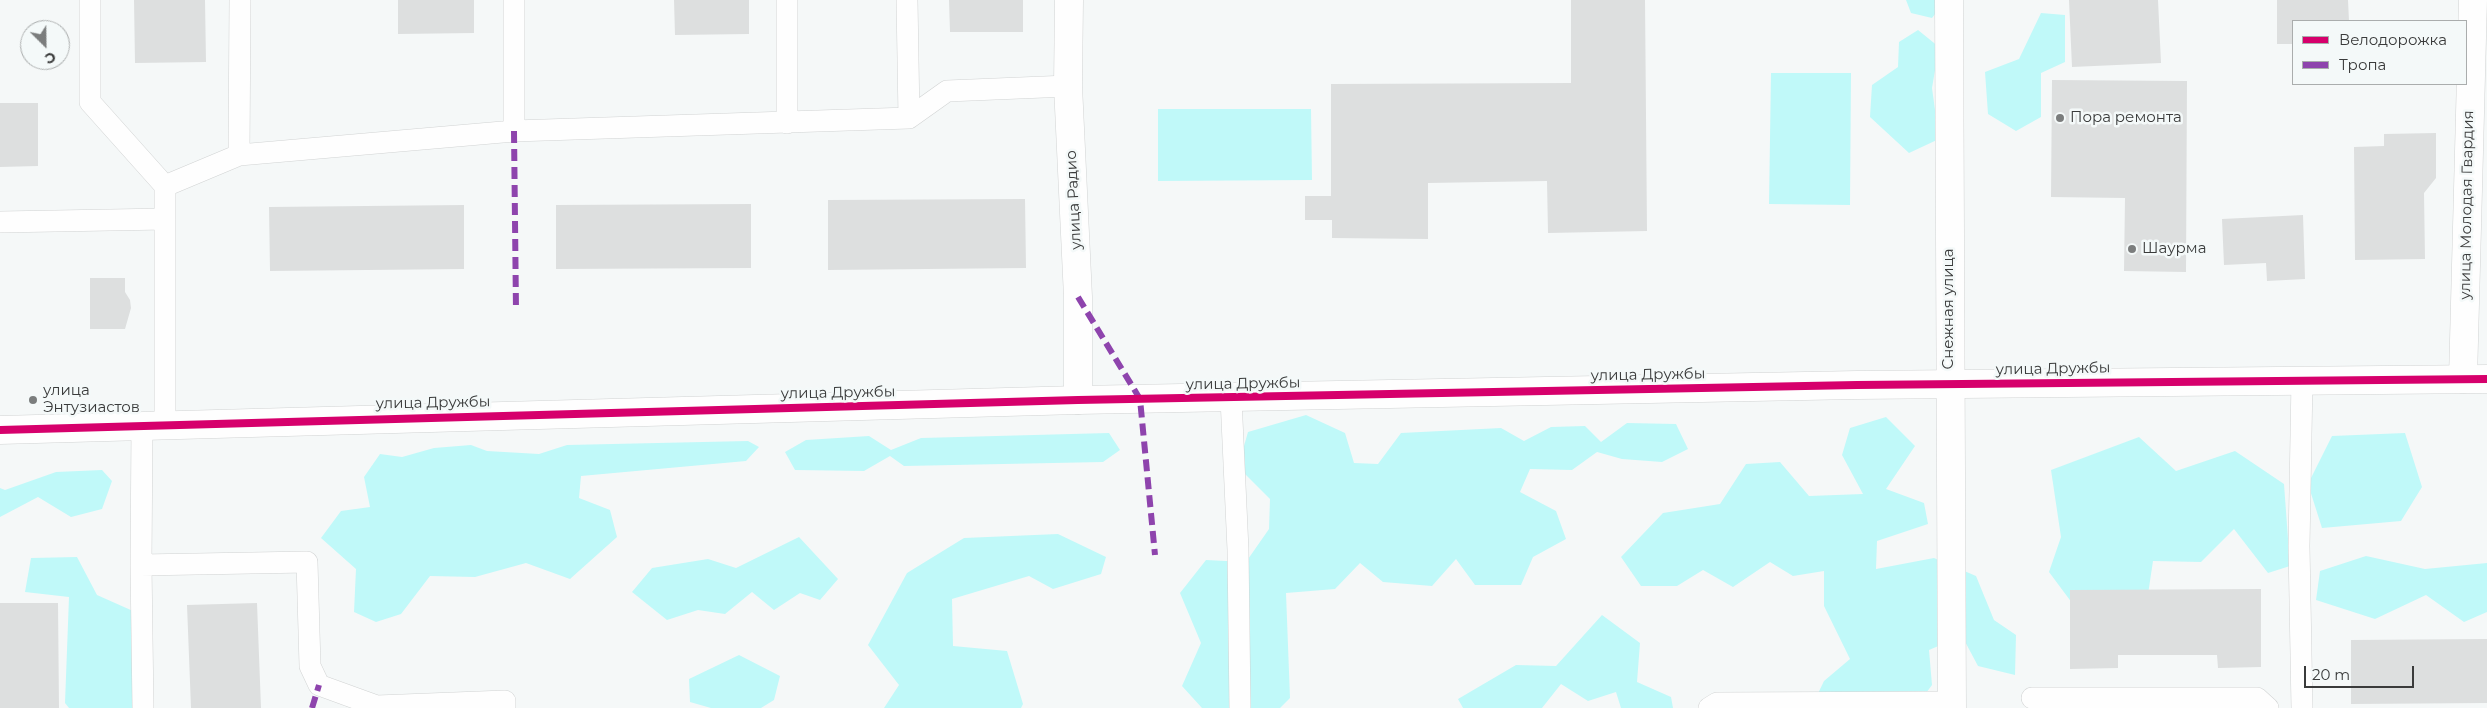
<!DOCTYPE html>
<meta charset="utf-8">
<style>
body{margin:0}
#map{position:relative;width:2487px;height:708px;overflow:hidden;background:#f5f8f8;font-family:Montserrat,sans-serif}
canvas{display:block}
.legend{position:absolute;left:2292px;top:20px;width:175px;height:65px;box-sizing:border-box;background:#f4f9f9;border:1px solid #aaadad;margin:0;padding:6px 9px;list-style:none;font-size:15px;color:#3a3b3b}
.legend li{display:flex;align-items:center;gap:10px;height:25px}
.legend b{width:25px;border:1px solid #aaadad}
.north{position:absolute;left:20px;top:20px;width:50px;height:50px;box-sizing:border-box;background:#f4f9f9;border:1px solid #aaadad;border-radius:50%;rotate:157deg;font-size:14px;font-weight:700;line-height:20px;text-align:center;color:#3a3b3b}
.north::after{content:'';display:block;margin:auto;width:18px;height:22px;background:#7b7d7d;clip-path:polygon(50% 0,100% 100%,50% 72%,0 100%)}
.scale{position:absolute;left:2304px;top:666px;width:110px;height:22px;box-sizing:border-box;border:2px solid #3a3b3b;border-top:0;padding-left:6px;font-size:15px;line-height:18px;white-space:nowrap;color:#3a3b3b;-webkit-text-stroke:4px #f4f9f9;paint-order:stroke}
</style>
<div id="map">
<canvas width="2487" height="708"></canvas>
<ul class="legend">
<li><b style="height:6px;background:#d6006c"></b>Велодорожка</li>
<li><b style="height:6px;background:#8e44ad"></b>Тропа</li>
</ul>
<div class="north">С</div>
<div class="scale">20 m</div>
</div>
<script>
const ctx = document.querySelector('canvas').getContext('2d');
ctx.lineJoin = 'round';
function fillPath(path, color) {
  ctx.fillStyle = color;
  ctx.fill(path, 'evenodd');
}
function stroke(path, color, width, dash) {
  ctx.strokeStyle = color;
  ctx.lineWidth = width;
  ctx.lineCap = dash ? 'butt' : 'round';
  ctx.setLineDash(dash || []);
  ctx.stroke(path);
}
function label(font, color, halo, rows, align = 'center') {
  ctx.font = font + ' Montserrat,sans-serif';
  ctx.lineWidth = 5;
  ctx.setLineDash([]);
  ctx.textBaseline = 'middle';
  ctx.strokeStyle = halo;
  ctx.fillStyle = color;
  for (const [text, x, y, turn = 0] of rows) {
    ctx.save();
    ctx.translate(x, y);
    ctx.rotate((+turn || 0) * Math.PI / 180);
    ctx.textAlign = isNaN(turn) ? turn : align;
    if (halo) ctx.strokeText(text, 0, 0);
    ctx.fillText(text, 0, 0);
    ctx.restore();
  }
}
const green = new Path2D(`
 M 1906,0 L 1946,0 L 1932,18 L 1911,13 Z
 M 2041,13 L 2065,15 L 2065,62 L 2041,73 L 2041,117 L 2016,131 L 1988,114 L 1985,72 L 2019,59 Z
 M 1918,30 L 1939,47 L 1932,88 L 1939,139 L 1909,153 L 1870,117 L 1872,85 L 1898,67 L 1899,42 Z
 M 1771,73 L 1851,73 L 1850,205 L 1769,204 Z
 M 1158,109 L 1311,109 L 1312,180 L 1158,181 Z
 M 1306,415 L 1345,433 L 1354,463 L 1378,464 L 1401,433 L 1501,428 L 1524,441 L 1551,427 L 1585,426 L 1601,442 L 1627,423 L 1676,424 L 1688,449 L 1662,462 L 1622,459 L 1597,452 L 1572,470 L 1530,469 L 1520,492 L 1556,511 L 1566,539 L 1533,557 L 1521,585 L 1475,585 L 1456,559 L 1432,586 L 1383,582 L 1360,563 L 1335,589 L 1286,593 L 1290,698 L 1280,708 L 1202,708 L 1182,686 L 1201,643 L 1180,593 L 1206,560 L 1246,562 L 1269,529 L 1270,499 L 1238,467 L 1248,432 Z
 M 1886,417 L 1915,446 L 1886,489 L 1924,503 L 1928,524 L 1877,541 L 1876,569 L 1934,558 L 1976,576 L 1994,620 L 2016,635 L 2015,675 L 1978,666 L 1962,636 L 1929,650 L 1932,685 L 1915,708 L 1811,708 L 1824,681 L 1850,659 L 1824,606 L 1824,571 L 1793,576 L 1770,562 L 1733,587 L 1703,570 L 1677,586 L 1641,586 L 1621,557 L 1663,513 L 1720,504 L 1746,464 L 1780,462 L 1809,496 L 1863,494 L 1842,455 L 1850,428 Z
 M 1109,433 L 1120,450 L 1103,462 L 904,466 L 890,456 L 864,471 L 795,470 L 785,452 L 806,440 L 869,436 L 891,450 L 921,438 Z
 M 2405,433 L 2422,487 L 2401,521 L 2322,528 L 2308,484 L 2332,436 Z
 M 2139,437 L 2176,471 L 2235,451 L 2284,484 L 2290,566 L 2268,573 L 2234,529 L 2201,562 L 2153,561 L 2147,601 L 2081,615 L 2049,572 L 2061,537 L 2051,470 Z
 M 748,441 L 759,447 L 746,461 L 581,476 L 579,498 L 610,510 L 617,537 L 570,579 L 526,563 L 475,577 L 430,576 L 401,614 L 376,622 L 354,612 L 356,569 L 321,538 L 341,511 L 370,507 L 364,477 L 380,454 L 402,457 L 434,448 L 471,445 L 487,451 L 539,454 L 567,445 Z
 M 102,470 L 112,481 L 102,509 L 71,517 L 38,497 L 0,517 L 0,488 L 5,490 L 56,472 Z
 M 1058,534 L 1106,557 L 1101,574 L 1053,589 L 1029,576 L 952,599 L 953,646 L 1007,651 L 1023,704 L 1021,708 L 884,708 L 899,685 L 868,645 L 907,573 L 964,538 Z
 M 799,537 L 838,579 L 820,600 L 800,593 L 774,610 L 752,592 L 725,614 L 698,610 L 667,620 L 632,592 L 652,568 L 708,559 L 736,568 Z
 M 2366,556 L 2425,569 L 2487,563 L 2487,612 L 2464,622 L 2426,595 L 2375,619 L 2316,600 L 2320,571 Z
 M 77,557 L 97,595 L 142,615 L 149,708 L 69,708 L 65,703 L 69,597 L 25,592 L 31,558 Z
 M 1602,615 L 1640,643 L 1637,682 L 1671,697 L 1673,708 L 1621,708 L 1616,692 L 1588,701 L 1561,684 L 1542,708 L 1463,708 L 1458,699 L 1516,665 L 1556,666 Z
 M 739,655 L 780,676 L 774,700 L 761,708 L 711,708 L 690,702 L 689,679 Z`);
const building = new Path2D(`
 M 134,0 L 205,0 L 206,62 L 135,63 Z
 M 398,0 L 474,0 L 474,33 L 398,34 Z
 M 674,0 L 749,0 L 749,34 L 675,35 Z
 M 949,0 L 1023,0 L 1023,32 L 950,32 Z
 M 1571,0 L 1645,0 L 1647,231 L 1548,233 L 1547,181 L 1428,183 L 1428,239 L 1332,238 L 1332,220 L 1305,220 L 1305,196 L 1331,196 L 1331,84 L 1571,83 Z
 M 2069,0 L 2158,0 L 2161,63 L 2072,67 Z
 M 2277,0 L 2348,0 L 2349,21 L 2293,21 L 2293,44 L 2277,44 Z
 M 2052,80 L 2187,81 L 2186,272 L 2124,271 L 2125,198 L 2051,197 Z
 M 0,103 L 38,103 L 38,166 L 0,167 Z
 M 2436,133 L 2436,178 L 2424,193 L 2425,259 L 2355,260 L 2354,147 L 2384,146 L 2384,134 Z
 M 1025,199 L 1026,268 L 828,270 L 828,200 Z
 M 751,204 L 751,268 L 556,269 L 556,205 Z
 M 464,205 L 464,269 L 270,271 L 269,207 Z
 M 2303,215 L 2305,279 L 2267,281 L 2266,263 L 2224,265 L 2222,219 Z
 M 90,278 L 125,278 L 125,292 L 130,300 L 131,308 L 125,329 L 90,329 Z
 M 2261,589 L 2261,667 L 2218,668 L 2217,655 L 2118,655 L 2118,668 L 2070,669 L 2070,590 Z
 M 0,603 L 58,603 L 59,708 L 0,708 Z
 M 257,603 L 261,708 L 191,708 L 187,605 Z
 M 2487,639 L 2487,703 L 2351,704 L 2351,640 Z`);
const service = new Path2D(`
 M 90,0 L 90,102 L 165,186 L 239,155 L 514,131 L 909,118 L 947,91 L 1068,86
 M 907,0 L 909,118
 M 787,123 L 787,0
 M 514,131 L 514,0
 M 239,155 L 240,0
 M 165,186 L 165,424
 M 0,222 L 165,219
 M 2302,380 L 2299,546 L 2302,708
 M 1231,398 L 1238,550 L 1240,708
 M 142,425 L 141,565 L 307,562 L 310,666 L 319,685 L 377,706 L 505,701 L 505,708
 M 141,565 L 143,708
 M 2032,698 L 2257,698 L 2268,708
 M 1709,708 L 1717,703 L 1952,702`);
const minor = new Path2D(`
 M 1069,0 L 1068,86 L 1078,297 L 1078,400
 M 2463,379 L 2473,0`);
const tertiary = new Path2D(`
 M 1949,0 L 1952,708
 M 0,430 L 1078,400 L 1857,385 L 2487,379`);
const quiet = new Path2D(`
 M 514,131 L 516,310
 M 1078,297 L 1140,399 L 1155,555
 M 312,708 L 319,685`);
const cycleway = new Path2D(`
 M 0,430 L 1078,400 L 1857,385 L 2487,379`);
const markers = [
 [2060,118,5,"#7b7d7d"],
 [2132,249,5,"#7b7d7d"],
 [33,400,5,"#7b7d7d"]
];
const poiNames = [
 ["Пора ремонта",2070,118],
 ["Шаурма",2142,249],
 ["улица",43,391],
 ["Энтузиастов",43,408]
];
const streetNames = [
 ["улица Радио",1074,200,-93],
 ["улица Молодая Гвардия",2467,205,-89],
 ["Снежная улица",1949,309,-90],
 ["улица Дружбы",2053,369,-1],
 ["улица Дружбы",1648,375,-1],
 ["улица Дружбы",1243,384,-1],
 ["улица Дружбы",838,393,-1],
 ["улица Дружбы",433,403,-1]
];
fillPath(green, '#c0f9f9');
fillPath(building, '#dddfdf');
stroke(service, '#d1d3d3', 22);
stroke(minor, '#d1d3d3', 29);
stroke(tertiary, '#d1d3d3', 29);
stroke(service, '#fefefe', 21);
stroke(minor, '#fefefe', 28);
stroke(tertiary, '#fefefe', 28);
stroke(quiet, '#8e44ad', 6, [12, 6]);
stroke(cycleway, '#d6006c', 8);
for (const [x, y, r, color] of markers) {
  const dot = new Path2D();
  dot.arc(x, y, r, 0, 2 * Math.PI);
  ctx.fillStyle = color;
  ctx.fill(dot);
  stroke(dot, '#f4f9f9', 2);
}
label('15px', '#3a3b3b', '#f4f9f9', poiNames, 'left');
label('15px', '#3a3b3b', '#f4f9f9', streetNames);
</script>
